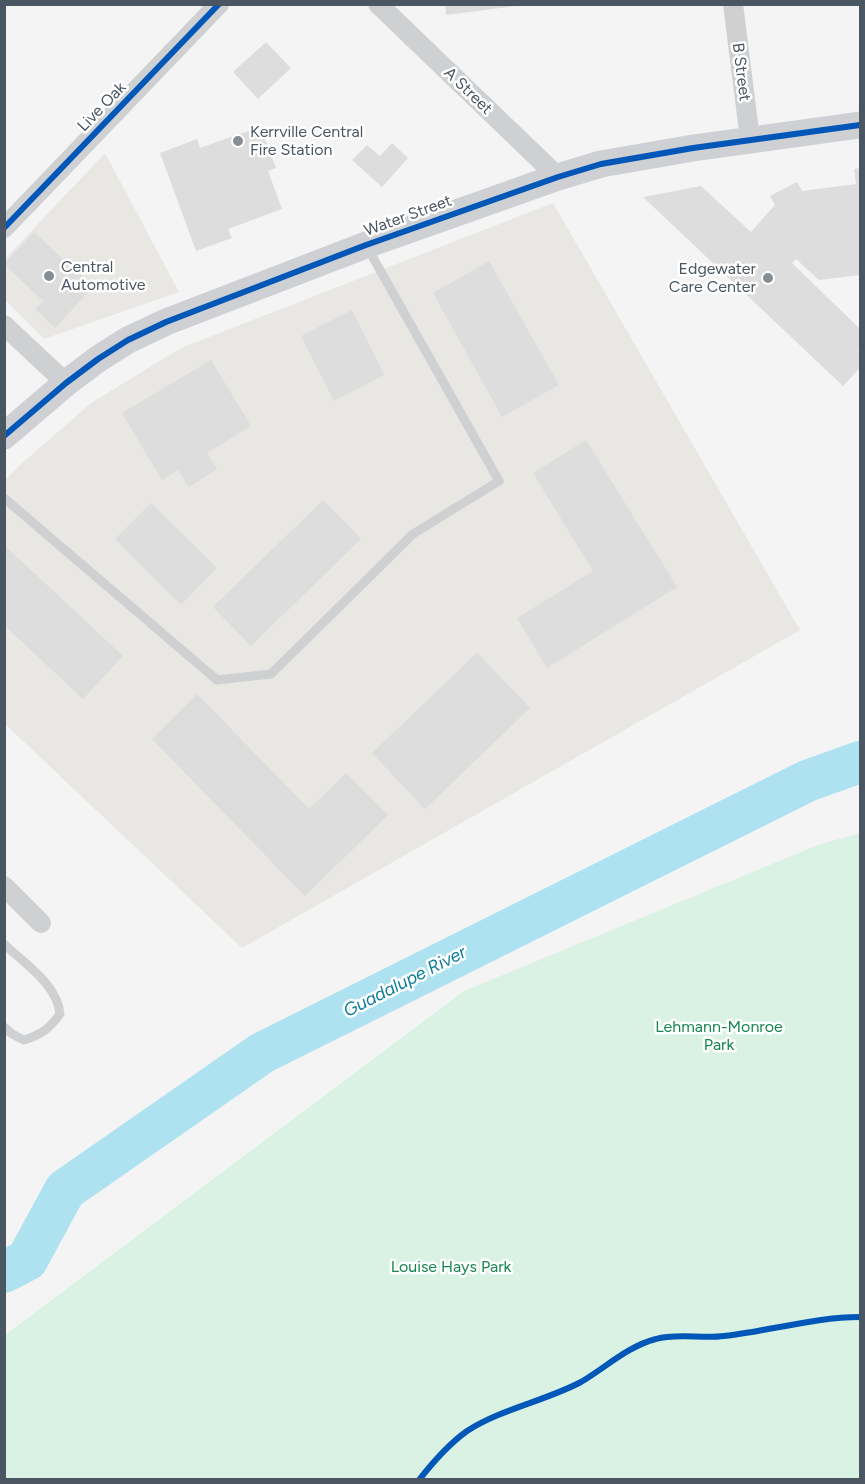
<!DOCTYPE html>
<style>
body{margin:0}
#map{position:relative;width:865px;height:1484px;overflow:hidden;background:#f4f4f4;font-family:Figtree,sans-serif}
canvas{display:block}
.frame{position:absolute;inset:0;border:6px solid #4a5661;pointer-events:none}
</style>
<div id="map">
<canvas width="865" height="1484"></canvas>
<div class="frame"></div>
</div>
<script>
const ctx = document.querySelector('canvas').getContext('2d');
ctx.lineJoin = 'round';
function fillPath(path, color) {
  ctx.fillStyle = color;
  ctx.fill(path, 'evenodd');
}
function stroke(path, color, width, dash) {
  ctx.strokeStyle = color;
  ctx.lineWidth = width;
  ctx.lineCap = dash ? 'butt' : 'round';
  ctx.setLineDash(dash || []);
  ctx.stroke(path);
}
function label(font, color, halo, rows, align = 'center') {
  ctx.font = font + ' Figtree,sans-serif';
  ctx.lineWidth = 5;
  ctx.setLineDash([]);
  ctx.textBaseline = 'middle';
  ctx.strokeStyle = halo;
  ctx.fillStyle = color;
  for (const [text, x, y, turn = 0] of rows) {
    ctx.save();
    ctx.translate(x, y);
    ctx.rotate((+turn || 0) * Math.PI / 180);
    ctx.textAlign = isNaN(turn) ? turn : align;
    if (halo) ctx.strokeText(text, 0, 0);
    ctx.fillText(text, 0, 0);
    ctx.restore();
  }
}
const commercial = new Path2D(`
 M 105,153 L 179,292 L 44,339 L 5,300 L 4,260 Z
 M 553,203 L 800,630 L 242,948 L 5,724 L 4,481 L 20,465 L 91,403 L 181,348 Z`);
const green = new Path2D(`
 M 860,833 L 860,1479 L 5,1479 L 5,1335 L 464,991 L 818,845 Z`);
const river = new Path2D(`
 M 4,1272 L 27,1260 L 65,1190 L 262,1053 L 807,781 L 860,762`);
const building = new Path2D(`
 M 445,4 L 516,4 L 516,6 L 446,15 Z
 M 266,42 L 291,68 L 258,99 L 233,72 Z
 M 251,130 L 253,134 L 262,131 L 276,168 L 268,171 L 282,209 L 228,229 L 232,238 L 196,251 L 160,153 L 197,139 L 200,148 Z
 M 392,143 L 408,158 L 382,187 L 352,160 L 367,145 L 380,156 Z
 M 860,168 L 860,275 L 819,280 L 796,259 L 792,263 L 860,329 L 860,348 L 858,351 L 860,353 L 860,368 L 843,386 L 643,197 L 701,186 L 751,232 L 775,205 L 770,196 L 797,182 L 802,191 L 856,184 L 854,169 Z
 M 34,232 L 93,287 L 55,328 L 35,309 L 43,301 L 4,264 Z
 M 489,261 L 559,385 L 502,417 L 433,293 Z
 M 352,310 L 384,375 L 334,401 L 301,336 Z
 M 211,360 L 251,426 L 207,453 L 217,469 L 189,487 L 178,470 L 162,480 L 122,413 Z
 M 586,440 L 677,587 L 547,668 L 517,618 L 593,571 L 533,473 Z
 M 323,500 L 361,539 L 251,646 L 213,607 Z
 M 151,503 L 217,568 L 181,605 L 115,539 Z
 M 4,545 L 123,656 L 83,699 L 4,625 Z
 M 477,653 L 530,708 L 425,809 L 372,753 Z
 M 197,694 L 309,809 L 346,773 L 388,815 L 305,896 L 152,739 Z`);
const lane = new Path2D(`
 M 4,498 L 217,680 L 271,674 L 413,534 L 499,481 L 367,247
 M 4,944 C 25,964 57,984 60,1014 C 50,1028 41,1035 24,1040 L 12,1034 L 4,1027`);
const street = new Path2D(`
 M 378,4 L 558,177
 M 733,4 L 750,139
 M 4,228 L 219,4
 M 4,325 L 66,383
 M 4,886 L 41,923`);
const secondary = new Path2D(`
 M 4,436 L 66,383 L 98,359 L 128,340 L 166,322 L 366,245 L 558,177 L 601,164 L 693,148 L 860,125`);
const cycleway = new Path2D(`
 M 4,228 L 219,4
 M 4,436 L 66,383 L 98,359 L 128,340 L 166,322 L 366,245 L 558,177 L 601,164 L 693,148 L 860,125
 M 419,1480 C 433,1462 449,1444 467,1431 C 501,1409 545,1401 581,1382 C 605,1368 628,1346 656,1339 C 676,1333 703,1339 724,1336 C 770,1331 815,1317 860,1317`);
const markers = [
 [238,141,6,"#868d94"],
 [49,276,6,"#868d94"],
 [768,278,6,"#868d94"]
];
const streetNames = [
 ["B Street",741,72,83],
 ["A Street",468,91,44],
 ["Live Oak",102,107,-46],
 ["Water Street",408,216,-20]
];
const poiNames = [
 ["Kerrville Central",250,132],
 ["Fire Station",250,150],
 ["Central",61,267],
 ["Automotive",61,285],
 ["Edgewater",756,269,"right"],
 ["Care Center",756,287,"right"]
];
const parkNames = [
 ["Lehmann-Monroe",719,1027],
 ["Park",719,1045],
 ["Louise Hays Park",451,1267]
];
const waterNames = [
 ["Guadalupe River",405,982,-27]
];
fillPath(commercial, '#e8e7e3');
fillPath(green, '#d9f2e3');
stroke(river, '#aee2f0', 42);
fillPath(building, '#ddddde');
stroke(lane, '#ced0d2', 9);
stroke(street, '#ced0d2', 20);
stroke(secondary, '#ced0d4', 27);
stroke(cycleway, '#0057b8', 6);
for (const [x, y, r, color] of markers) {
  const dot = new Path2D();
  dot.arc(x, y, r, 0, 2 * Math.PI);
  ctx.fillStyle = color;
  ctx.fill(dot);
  stroke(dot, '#fff', 2);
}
label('16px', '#4a5661', '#fff', streetNames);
label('16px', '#4a5661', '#fff', poiNames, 'left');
label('16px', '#17864f', '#fff', parkNames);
label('italic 18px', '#0c7c9b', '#fff', waterNames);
</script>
